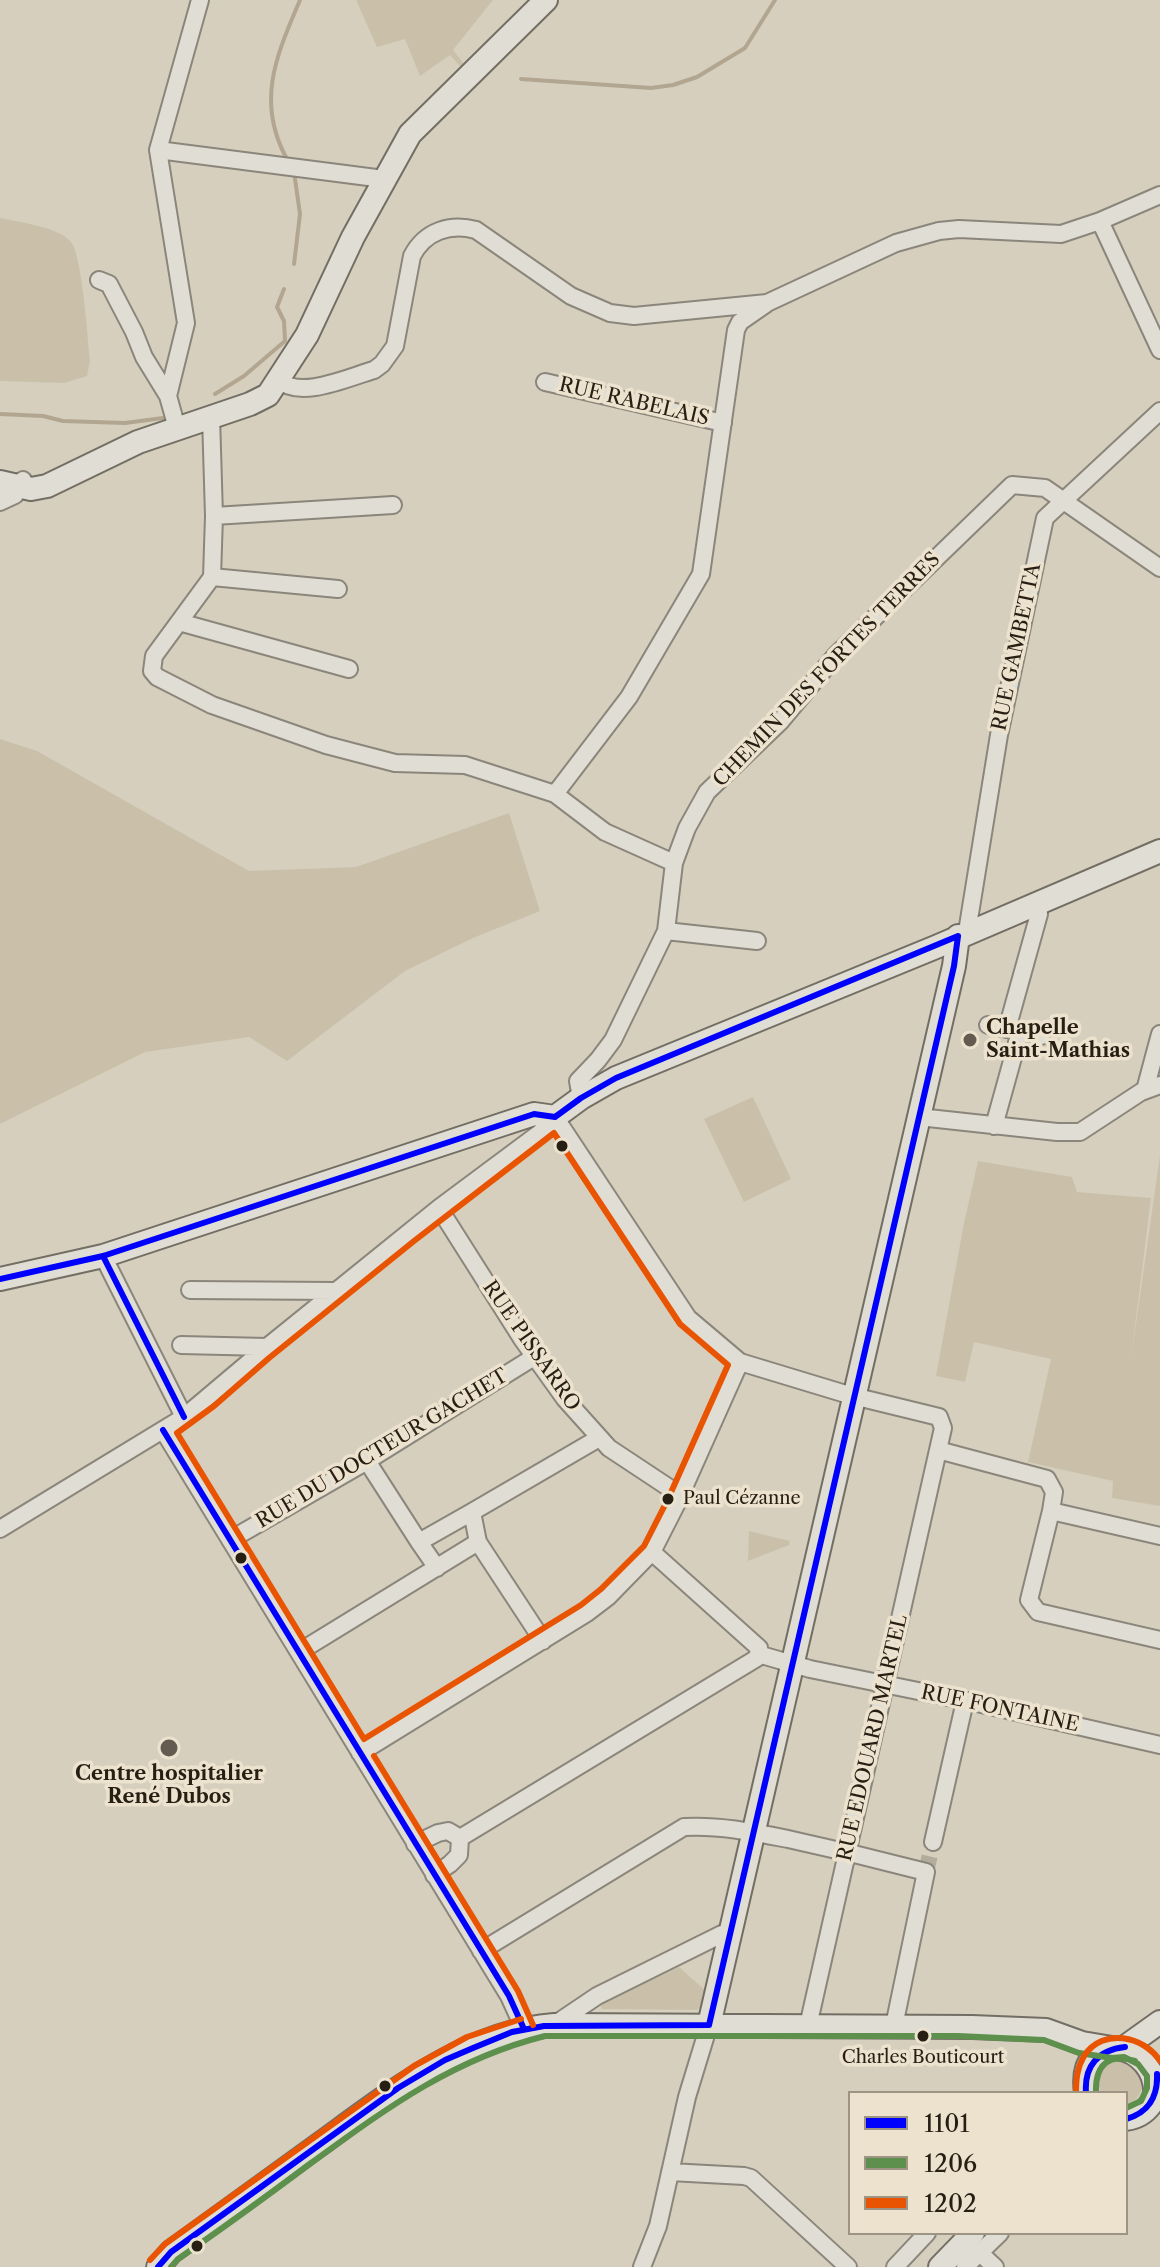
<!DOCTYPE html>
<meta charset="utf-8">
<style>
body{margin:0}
#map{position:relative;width:1160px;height:2267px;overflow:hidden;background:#d6cfbe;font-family:"Libre Caslon Text",serif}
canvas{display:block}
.legend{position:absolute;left:848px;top:2091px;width:280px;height:144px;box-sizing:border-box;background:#ece2ce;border:2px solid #9d9484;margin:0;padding:10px 14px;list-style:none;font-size:24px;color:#271e14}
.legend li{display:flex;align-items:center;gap:16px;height:40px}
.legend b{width:40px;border:2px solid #9d9484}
</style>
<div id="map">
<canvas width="1160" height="2267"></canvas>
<ul class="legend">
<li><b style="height:10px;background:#00f"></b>1101</li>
<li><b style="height:10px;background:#5e904d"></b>1206</li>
<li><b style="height:10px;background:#e95402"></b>1202</li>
</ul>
</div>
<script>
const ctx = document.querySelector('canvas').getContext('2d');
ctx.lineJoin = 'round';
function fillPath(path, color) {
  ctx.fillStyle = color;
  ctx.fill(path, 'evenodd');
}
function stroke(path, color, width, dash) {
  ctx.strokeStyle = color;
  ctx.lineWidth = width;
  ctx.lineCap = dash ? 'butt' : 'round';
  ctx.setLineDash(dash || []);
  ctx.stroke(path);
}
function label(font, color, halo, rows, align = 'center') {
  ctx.font = font + ' "Libre Caslon Text",serif';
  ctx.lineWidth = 7;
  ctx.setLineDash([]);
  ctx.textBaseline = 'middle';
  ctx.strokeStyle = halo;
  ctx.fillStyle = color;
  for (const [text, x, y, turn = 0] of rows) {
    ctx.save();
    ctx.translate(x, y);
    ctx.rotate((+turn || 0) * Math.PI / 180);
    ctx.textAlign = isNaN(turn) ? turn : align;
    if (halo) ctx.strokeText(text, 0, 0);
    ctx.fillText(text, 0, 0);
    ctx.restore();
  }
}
const green = new Path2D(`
 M 356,0 L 493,0 L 453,50 L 464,64 L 461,67 L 450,55 L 420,76 L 405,39 L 377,47 Z
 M 0,218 C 19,222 59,227 71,242 C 82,255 88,340 90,361 L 87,376 L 64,383 L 0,381 Z
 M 0,739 L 37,751 L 249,871 L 356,867 L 509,813 L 540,911 L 473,938 L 405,971 L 287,1061 L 249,1037 L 145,1052 L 0,1124 Z
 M 753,1097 L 791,1179 L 744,1202 L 704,1119 Z
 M 1160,1155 L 1160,1506 L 1112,1498 L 1113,1481 L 1028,1462 L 1051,1359 L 974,1342 L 965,1382 L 936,1376 L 964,1223 L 978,1161 L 1072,1177 L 1077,1192 L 1151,1198 L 1131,1359 Z
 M 749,1531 L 790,1541 L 789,1545 L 748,1561 Z
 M 679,1967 L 707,1992 L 704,2005 L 697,2010 L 602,2009 L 600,2004 Z
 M 1124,2060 L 1139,2069 C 1144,2086 1144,2097 1126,2105 L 1126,2093 L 1101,2093 C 1094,2074 1104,2061 1124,2060 Z`);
const stream = new Path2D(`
 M 521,79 L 651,88 L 673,85 L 697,77 L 745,48 L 775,0
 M 288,161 C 255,103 276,56 300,0
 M 294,264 L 300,214 L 294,172
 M 215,394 L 244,376 L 285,341 L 284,321 L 277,307 L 284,289
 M 0,414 L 43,416 L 63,421 L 125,423 L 163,418`);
const streetTunnel = new Path2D(`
 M 926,1872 L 933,1842`);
const street = new Path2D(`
 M 158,150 L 384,179
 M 1100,221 L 1160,350
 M 99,280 L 109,284 L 134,332 L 144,357 L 168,396
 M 279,380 C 300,400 349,377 374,370 L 382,364 L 395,346 L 412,256 C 425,231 450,223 476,230 L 571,296 L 610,313 L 634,316 L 767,303 L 896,243 L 939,231 L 959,229 L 1061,234 L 1100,221 L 1160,195
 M 545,382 L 723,423
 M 211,416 L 214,516 L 212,577 L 154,656 L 152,671 L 157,677 L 212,705 L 326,745 L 395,763 L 465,765 L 555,794 L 605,832 L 674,863
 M 177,428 L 168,396 L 186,323 L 158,150 L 200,0
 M 0,502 L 15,495 L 23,480
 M 214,516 L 393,505
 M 212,577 L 338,589
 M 179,622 L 349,669
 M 555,794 L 629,697 L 701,574 L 736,330 L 740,322 L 766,304
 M 666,931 L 757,941
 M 967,932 L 999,735 L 1045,518 L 1160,411
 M 988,1025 L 1041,1036
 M 1007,1029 L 1039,914 L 1038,903
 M 1145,1090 L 1160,1034
 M 581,1098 L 578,1081 L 598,1060 L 613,1040 L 666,931 L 674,863 L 687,828 L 707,792 L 780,722 L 836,655 L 1012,485 L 1045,488 L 1160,568
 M 919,1117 L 1057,1132 L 1080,1132 L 1141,1092 L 1160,1085
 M 994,1126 L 1020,1032
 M 439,1208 L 522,1339 L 565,1399 L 609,1448 L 680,1495
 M 103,1256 L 184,1417
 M 190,1290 L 336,1291
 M 181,1345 L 267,1347
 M 163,1430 L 509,1996 L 524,2029
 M 938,1450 L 1047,1479 L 1054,1492 L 1051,1511 L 1160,1536
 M 367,1461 L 419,1542
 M 1051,1511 L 1029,1600 L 1038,1612 L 1160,1640
 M 472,1512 L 599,1438
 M 0,1529 L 184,1417 L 267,1347 L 439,1208 L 541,1132 L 555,1117 L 688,1318 L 740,1362 L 849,1395 L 939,1417 L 943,1428 L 808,2026
 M 230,1540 L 367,1461 L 534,1357
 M 478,1542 L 543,1641
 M 652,1552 L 759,1648 L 758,1654
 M 299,1652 L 478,1542 L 472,1512 L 419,1542 L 437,1568
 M 360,1753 L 587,1613 L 608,1597 L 652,1552 L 677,1503 L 740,1362
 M 460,1838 L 757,1658 L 758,1654 L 810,1669 L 977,1703 L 1160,1745
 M 933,1842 L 965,1701
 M 415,1844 L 438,1833 L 448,1831 L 460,1838
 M 434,1875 L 450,1864 L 459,1855 L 460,1838
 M 481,1951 L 684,1827 C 719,1825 753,1832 788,1839 C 834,1849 880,1860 926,1872 L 894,2026
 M 554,2025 L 597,1996 L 722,1934 L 730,1934
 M 670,2172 L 744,2176 L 751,2178 L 848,2267
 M 980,2253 L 995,2267
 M 642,2267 L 658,2226 L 687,2097 L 709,2025
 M 895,2267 L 927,2233
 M 965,2267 L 1000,2233`);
const secondary = new Path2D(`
 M 0,482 L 31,489 L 47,486 L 138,442 L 250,404 L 268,395 L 307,335 L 353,237 L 410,134 L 546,0
 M 0,1279 L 103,1256 L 534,1114 L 555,1117 L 581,1098 L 616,1078 L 936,947 L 1160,851
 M 709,2025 L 919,1117 L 954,966 L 958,936
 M 1125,2047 L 1160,2022
 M 1086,2093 C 1076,2024 1160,2042 1155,2097 C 1149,2110 1139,2117 1126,2119
 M 158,2267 L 171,2252 C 219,2217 267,2182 316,2147 C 384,2098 466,2031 554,2025 L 972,2027 L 1046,2030 L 1082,2043 L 1112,2048
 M 940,2267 L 973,2233`);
const bus1 = new Path2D(`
 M 103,1256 L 184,1417
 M 0,1279 L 103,1256 L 534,1114 L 555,1117 L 581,1098 L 616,1078 L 958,936
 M 163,1430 L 509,1996 L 524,2029
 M 709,2025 L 954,966 L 958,936
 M 1086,2093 C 1084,2066 1098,2050 1125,2047
 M 1126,2119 C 1148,2113 1158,2097 1157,2074
 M 158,2267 L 171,2252 L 398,2088 L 445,2060 L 473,2048 L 512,2032 L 544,2026 L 709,2025`);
const bus2 = new Path2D(`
 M 1096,2093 C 1095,2065 1108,2053 1135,2061
 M 171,2267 L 178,2259 C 223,2228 267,2196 311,2163 C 387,2108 453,2059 545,2036 L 958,2036 L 1044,2040 L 1079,2053 L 1112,2058 L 1124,2057 L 1138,2064 L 1147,2076 L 1147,2088 L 1141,2101 L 1126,2108`);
const bus3 = new Path2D(`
 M 554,1133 L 680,1324 L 728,1365 L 668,1499 L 644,1546 L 601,1589 L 581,1605 L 364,1739 L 177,1433 L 214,1406 L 269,1358 L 414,1241 Z
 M 374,1756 L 518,1991 L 533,2025
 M 1076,2093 C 1076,2079 1077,2068 1084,2056 C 1103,2027 1144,2036 1160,2061
 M 150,2260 L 165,2244 L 414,2066 L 467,2037 L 521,2019`);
const markers = [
 [970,1040,8,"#645c50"],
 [562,1146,7,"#271e14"],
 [668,1499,7,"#271e14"],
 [241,1558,7,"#271e14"],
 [169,1748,10,"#645c50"],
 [923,2036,7,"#271e14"],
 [385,2086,7,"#271e14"],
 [197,2246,7,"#271e14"]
];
const busNames = [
 ["Paul Cézanne",683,1499],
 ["Charles Bouticourt",923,2058,"center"]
];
const streetNames = [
 ["RUE RABELAIS",634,402,13],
 ["RUE GAMBETTA",1017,647,-78],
 ["CHEMIN DES FORTES TERRES",827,670,-46],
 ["RUE PISSARRO",531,1346,55],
 ["RUE DU DOCTEUR GACHET",382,1449,-31],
 ["RUE FONTAINE",1000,1709,12],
 ["RUE EDOUARD MARTEL",873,1738,-77]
];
const poiNames = [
 ["Chapelle",986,1028],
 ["Saint-Mathias",986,1051],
 ["Centre hospitalier",169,1774,"center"],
 ["René Dubos",169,1797,"center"]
];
fillPath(green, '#cac0aa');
stroke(stream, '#b2a691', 4);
stroke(streetTunnel, '#b3ac9c', 16, [16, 8]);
stroke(street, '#8b867b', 20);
stroke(secondary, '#726e64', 26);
stroke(street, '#e0ddd4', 16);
stroke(secondary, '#e0ddd4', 22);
stroke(bus1, '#00f', 6);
stroke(bus2, '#5e904d', 6);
stroke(bus3, '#e95402', 6);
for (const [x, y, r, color] of markers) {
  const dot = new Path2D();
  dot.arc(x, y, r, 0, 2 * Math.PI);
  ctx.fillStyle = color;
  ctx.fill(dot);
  stroke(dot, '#ece2ce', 3);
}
label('18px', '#271e14', '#ece2ce', busNames, 'left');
label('20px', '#271e14', '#ece2ce', streetNames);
label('bold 20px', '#271e14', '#ece2ce', poiNames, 'left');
</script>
